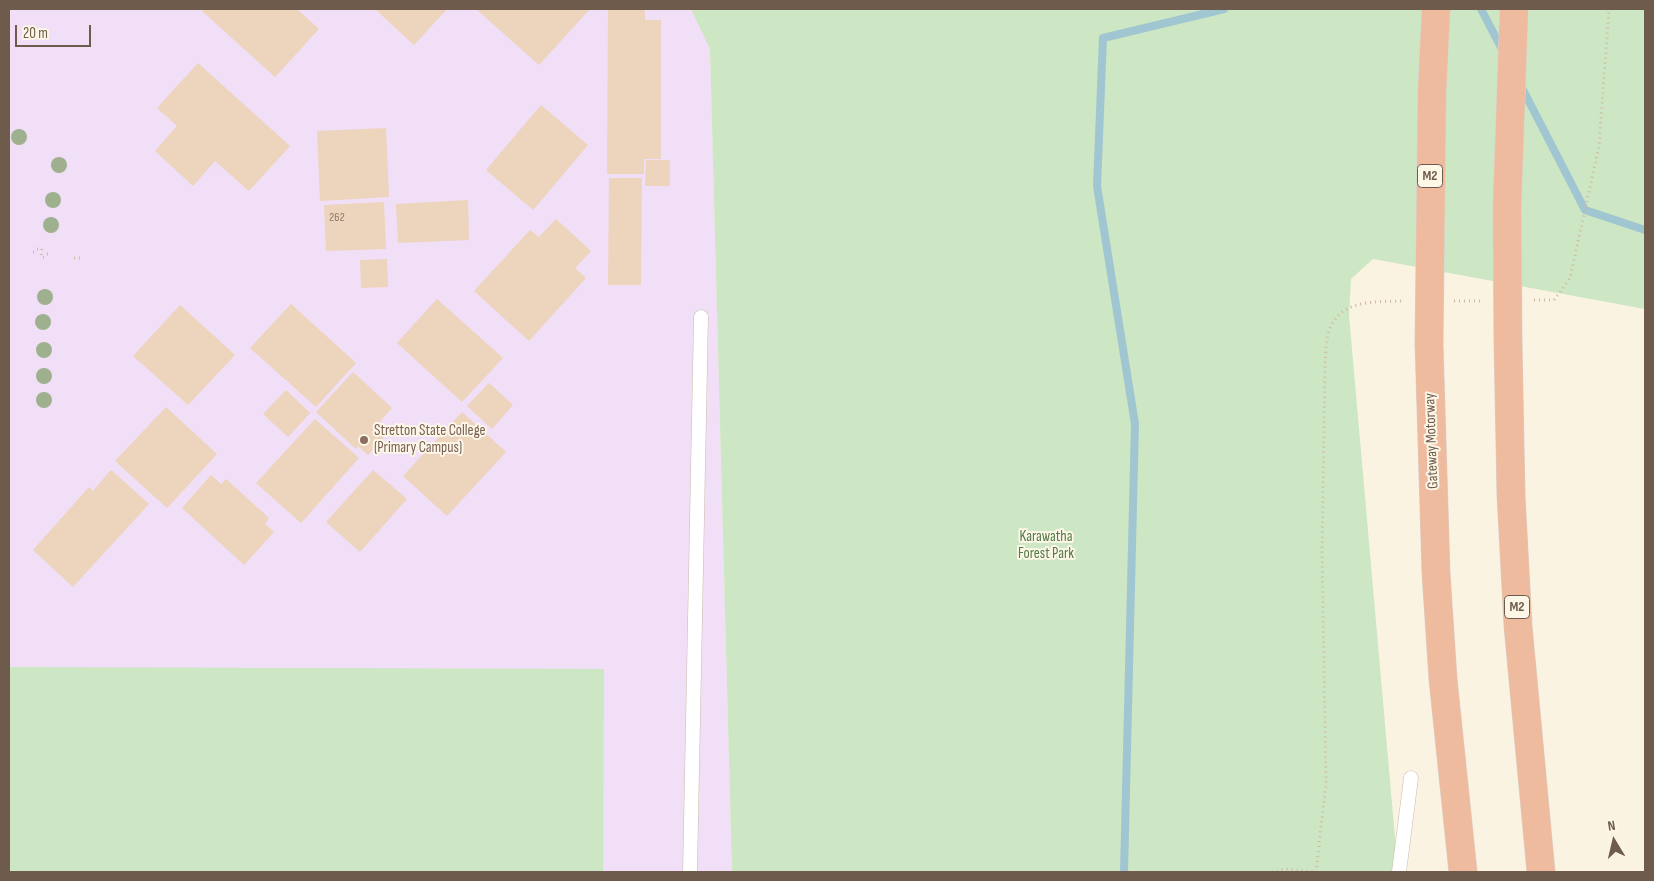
<!DOCTYPE html>
<style>
body{margin:0}
#map{position:relative;width:1654px;height:881px;overflow:hidden;background:#faf3e2;font-family:"Sofia Sans Condensed",sans-serif}
canvas{display:block}
.frame{position:absolute;inset:0;border:10px solid #6f5b4b;pointer-events:none}
.north{position:absolute;left:1589px;top:816px;width:50px;height:50px;-webkit-text-stroke:4px #fdf7e8;paint-order:stroke;rotate:351deg;font-size:14px;font-weight:700;line-height:20px;text-align:center;color:#6f5b4b}
.north::after{content:'';display:block;margin:auto;width:18px;height:22px;background:#6f5b4b;clip-path:polygon(50% 0,100% 100%,50% 72%,0 100%)}
.scale{position:absolute;left:15px;top:25px;width:76px;height:22px;box-sizing:border-box;border:2px solid #6f5b4b;border-top:0;padding-left:6px;font-size:15px;line-height:18px;white-space:nowrap;color:#6f5b4b;-webkit-text-stroke:4px #fdf7e8;paint-order:stroke}
</style>
<div id="map">
<canvas width="1654" height="881"></canvas>
<div class="frame"></div>
<div class="north">N</div>
<div class="scale">20 m</div>
</div>
<script>
const ctx = document.querySelector('canvas').getContext('2d');
ctx.lineJoin = 'round';
function fillPath(path, color) {
  ctx.fillStyle = color;
  ctx.fill(path, 'evenodd');
}
function stroke(path, color, width, dash) {
  ctx.strokeStyle = color;
  ctx.lineWidth = width;
  ctx.lineCap = dash ? 'butt' : 'round';
  ctx.setLineDash(dash || []);
  ctx.stroke(path);
}
function label(font, color, halo, rows, align = 'center') {
  ctx.font = font + ' "Sofia Sans Condensed",sans-serif';
  ctx.lineWidth = 4;
  ctx.setLineDash([]);
  ctx.textBaseline = 'middle';
  ctx.strokeStyle = halo;
  ctx.fillStyle = color;
  for (const [text, x, y, turn = 0] of rows) {
    ctx.save();
    ctx.translate(x, y);
    ctx.rotate((+turn || 0) * Math.PI / 180);
    ctx.textAlign = isNaN(turn) ? turn : align;
    if (halo) ctx.strokeText(text, 0, 0);
    ctx.fillText(text, 0, 0);
    ctx.restore();
  }
}
const education = new Path2D(`
 M 9,9 L 709,9 L 732,872 L 9,872 Z`);
const green = new Path2D(`
 M 691,9 L 1645,9 L 1645,309 L 1373,259 L 1351,279 L 1349,315 L 1398,872 L 732,872 L 710,49 Z
 M 9,667 L 604,669 L 603,872 L 9,872 Z`);
const stream = new Path2D(`
 M 1481,9 L 1503,51
 M 1521,86 L 1585,210 L 1645,230
 M 1124,872 L 1135,424 L 1097,186 L 1103,38 L 1224,9`);
const building = new Path2D(`
 M 204,9 L 297,9 L 319,29 L 275,77 L 202,11 Z
 M 375,9 L 447,9 L 414,45 Z
 M 476,9 L 590,9 L 539,65 Z
 M 608,9 L 645,9 L 645,20 L 661,20 L 661,159 L 644,159 L 644,174 L 607,174 Z
 M 198,63 L 290,146 L 249,191 L 215,161 L 193,186 L 155,151 L 177,126 L 157,108 Z
 M 541,105 L 588,145 L 533,210 L 486,170 Z
 M 386,128 L 389,197 L 320,201 L 317,131 Z
 M 646,160 L 670,160 L 670,186 L 645,186 Z
 M 609,178 L 642,178 L 641,285 L 608,285 Z
 M 468,200 L 469,240 L 398,243 L 396,204 Z
 M 384,202 L 386,249 L 326,251 L 324,205 Z
 M 556,219 L 591,251 L 575,268 L 586,278 L 529,341 L 474,291 L 530,230 L 539,237 Z
 M 387,259 L 388,287 L 361,288 L 360,260 Z
 M 437,299 L 503,358 L 462,402 L 397,343 Z
 M 291,304 L 356,363 L 316,407 L 250,348 Z
 M 180,305 L 235,355 L 188,405 L 133,356 Z
 M 353,372 L 392,408 L 374,428 L 384,437 L 368,455 L 358,446 L 356,449 L 316,412 Z
 M 489,383 L 513,405 L 492,429 L 467,406 Z
 M 286,390 L 310,413 L 288,437 L 263,414 Z
 M 166,407 L 217,454 L 167,508 L 115,461 Z
 M 462,412 L 506,452 L 447,516 L 403,476 Z
 M 315,419 L 359,458 L 301,523 L 256,483 Z
 M 111,470 L 149,504 L 73,587 L 33,550 L 89,487 L 93,491 Z
 M 373,470 L 407,499 L 360,552 L 326,522 Z
 M 211,475 L 221,484 L 226,479 L 269,518 L 265,524 L 274,532 L 244,565 L 182,508 Z`);
const path = new Path2D(`
 M 37,249 L 42,249 L 41,257 L 46,258
 M 33,252 L 37,252
 M 47,254 L 51,254
 M 74,258 L 80,258
 M 1534,300 L 1554,300 L 1570,278 L 1599,146 L 1609,9
 M 1454,301 L 1483,301
 M 1272,872 L 1285,869 L 1316,872
 M 1316,872 L 1326,784 L 1322,552 L 1325,362 C 1326,352 1326,340 1329,331 C 1340,299 1375,302 1403,301`);
const service = new Path2D(`
 M 690,872 L 701,317
 M 1399,872 L 1411,778`);
const motorway = new Path2D(`
 M 1508,342 L 1511,495 L 1518,626 L 1541,872
 M 1429,343 L 1436,573 L 1443,679 L 1463,872`);
const motorwayBridge = new Path2D(`
 M 1508,342 L 1507,207 L 1514,9
 M 1429,343 L 1432,93 L 1436,9`);
const trees = [
 [19,137],
 [59,165],
 [53,200],
 [51,225],
 [45,297],
 [43,322],
 [44,350],
 [44,376],
 [44,400]
];
const markers = [
 [364,440,5,"#8d6e63"]
];
const numberNames = [
 ["262",337,218]
];
const shields = [
 [1430,176,25],
 [1517,607,25]
];
const shieldNames = [
 ["M2",1430,176],
 ["M2",1517,607]
];
const educationNames = [
 ["Stretton State College",374,431],
 ["(Primary Campus)",374,448]
];
const streetNames = [
 ["Gateway Motorway",1432,441,-92]
];
const parkNames = [
 ["Karawatha",1046,537],
 ["Forest Park",1046,554]
];
fillPath(education, '#f0dff6');
fillPath(green, '#cde6c3');
stroke(stream, '#a0c6d2', 8);
fillPath(building, '#edd4bc');
stroke(service, '#c9bbaa', 15);
stroke(motorway, '#dad4d0', 29);
stroke(path, '#d1b8a0', 3, [1, 4]);
stroke(service, '#fff', 14);
stroke(motorway, '#efbb9e', 28);
stroke(motorwayBridge, '#dad4d0', 29, []);
stroke(motorwayBridge, '#efbb9e', 28);
ctx.fillStyle = '#9eb08d';
for (const [x, y] of trees) {
  ctx.beginPath();
  ctx.arc(x, y, 8, 0, 2 * Math.PI);
  ctx.fill();
}
for (const [x, y, r, color] of markers) {
  const dot = new Path2D();
  dot.arc(x, y, r, 0, 2 * Math.PI);
  ctx.fillStyle = color;
  ctx.fill(dot);
  stroke(dot, '#fdf7e8', 2);
}
label('12px', '#8e7967', null, numberNames);
for (const [x, y, w] of shields) {
  const box = new Path2D();
  box.roundRect(x - w / 2, y - 11.5, w, 23, 4);
  ctx.fillStyle = '#fdf7e8';
  ctx.fill(box);
  stroke(box, '#6f5b4b', 1);
}
label('bold 14px', '#6f5b4b', null, shieldNames);
label('15px', '#785e54', '#fdf7e8', educationNames, 'left');
label('15px', '#6f5b4b', '#fdf7e8', streetNames);
label('15px', '#527a47', '#fdf7e8', parkNames);
</script>
